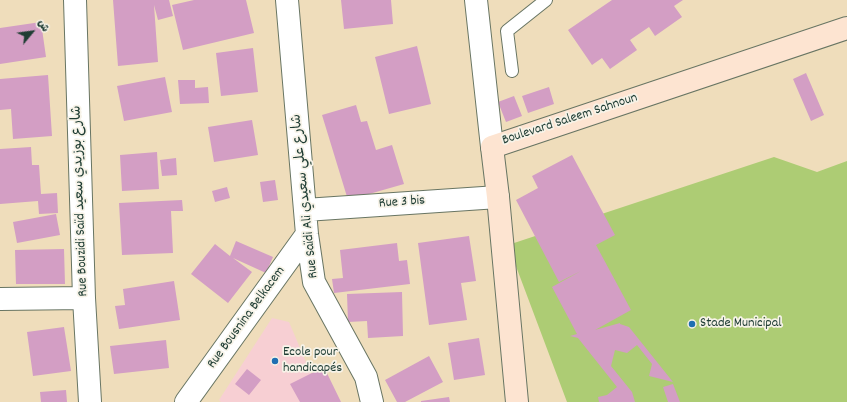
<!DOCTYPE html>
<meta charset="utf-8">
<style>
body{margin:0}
#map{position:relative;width:847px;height:402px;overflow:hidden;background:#efddbb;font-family:Dekko,"Playpen Sans Arabic",sans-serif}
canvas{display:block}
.north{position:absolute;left:12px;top:12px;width:40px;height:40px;-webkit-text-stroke:3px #f7f3e8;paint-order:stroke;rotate:61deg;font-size:11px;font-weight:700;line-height:16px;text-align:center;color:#1f3d34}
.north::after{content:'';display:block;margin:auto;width:14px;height:18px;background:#1f3d34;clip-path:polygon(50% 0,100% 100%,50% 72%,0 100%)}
</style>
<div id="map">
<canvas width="847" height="402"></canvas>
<div class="north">ش</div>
</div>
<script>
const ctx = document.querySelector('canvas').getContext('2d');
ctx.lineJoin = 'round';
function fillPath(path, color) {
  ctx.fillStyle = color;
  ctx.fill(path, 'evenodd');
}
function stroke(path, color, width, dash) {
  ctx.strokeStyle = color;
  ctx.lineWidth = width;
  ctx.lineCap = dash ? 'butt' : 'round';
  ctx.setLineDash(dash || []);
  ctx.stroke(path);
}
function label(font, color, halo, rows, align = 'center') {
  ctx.font = font + ' Dekko,"Playpen Sans Arabic",sans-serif';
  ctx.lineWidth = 3.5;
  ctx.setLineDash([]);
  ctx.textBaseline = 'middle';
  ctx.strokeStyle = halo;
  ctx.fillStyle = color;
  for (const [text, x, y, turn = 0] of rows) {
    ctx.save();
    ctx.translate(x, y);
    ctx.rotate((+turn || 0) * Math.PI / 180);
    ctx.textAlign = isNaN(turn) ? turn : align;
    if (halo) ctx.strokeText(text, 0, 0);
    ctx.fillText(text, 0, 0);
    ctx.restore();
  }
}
const built = new Path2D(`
 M 272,318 L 289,322 L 323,402 L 221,402 L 219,400 Z`);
const green = new Path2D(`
 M 774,157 L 817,172 L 847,161 L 847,402 L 567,402 L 508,245 Z`);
const building = new Path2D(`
 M 113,0 L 169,0 L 173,16 L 158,20 L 154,5 L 158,62 L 118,66 Z
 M 194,0 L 246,0 L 254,33 L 183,50 L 172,5 Z
 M 341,0 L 391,0 L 393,24 L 344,29 Z
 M 612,0 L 683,0 L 674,6 L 682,17 L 655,36 L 649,27 L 630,40 L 637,50 L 610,69 L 602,58 L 592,65 L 568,30 Z
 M 41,22 L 46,57 L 0,64 L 0,28 Z
 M 417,46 L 431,104 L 389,114 L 375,57 Z
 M 253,48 L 258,92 L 221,96 L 216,53 Z
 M 806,73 L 824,115 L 811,121 L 793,79 Z
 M 48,75 L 52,136 L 13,139 L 11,109 L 0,110 L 0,79 Z
 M 165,77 L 172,112 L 124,121 L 117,86 Z
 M 178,80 L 195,80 L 195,88 L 208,87 L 209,103 L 180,104 Z
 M 549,87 L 554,104 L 528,113 L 522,96 Z
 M 514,96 L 522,116 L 506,122 L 498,102 Z
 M 356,105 L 361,122 L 367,121 L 376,150 L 392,145 L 404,184 L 348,200 L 322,115 Z
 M 252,120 L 258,155 L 214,162 L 208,127 Z
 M 31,147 L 32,165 L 39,165 L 41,194 L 57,193 L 58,213 L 39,214 L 38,201 L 0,204 L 0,149 Z
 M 157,152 L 159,189 L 122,191 L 120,155 Z
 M 572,155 L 615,235 L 596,245 L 631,310 L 595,330 L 620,323 L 620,324 L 629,327 L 673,382 L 649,376 L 652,364 L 637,345 L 627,353 L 615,350 L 611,366 L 632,392 L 635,402 L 599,402 L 598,397 L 607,395 L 617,387 L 578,338 L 570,336 L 577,334 L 552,287 L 581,271 L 559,282 L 516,200 L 538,188 L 532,176 Z
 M 176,158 L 177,175 L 162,176 L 160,160 Z
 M 275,180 L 278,200 L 263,202 L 260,182 Z
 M 227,187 L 230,198 L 215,202 L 212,191 Z
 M 182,200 L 183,211 L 171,211 L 173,253 L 122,255 L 119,203 Z
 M 56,214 L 60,235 L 17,243 L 13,222 Z
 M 469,236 L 476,281 L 461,283 L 467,320 L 429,325 L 418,243 Z
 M 236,241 L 273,257 L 266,273 L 233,258 L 252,272 L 228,303 L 191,274 L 215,244 L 230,256 Z
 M 397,243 L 399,261 L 407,260 L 410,284 L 334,293 L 332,279 L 343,278 L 340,250 Z
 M 64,249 L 65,284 L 16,284 L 15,250 Z
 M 174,281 L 180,320 L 119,329 L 115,306 L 125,305 L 123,289 Z
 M 402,292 L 403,336 L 368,338 L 367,321 L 348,322 L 347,294 Z
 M 64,327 L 71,371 L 33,376 L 27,332 Z
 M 479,338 L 485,375 L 454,380 L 448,343 Z
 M 166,340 L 169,368 L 114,374 L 110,346 Z
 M 429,356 L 443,382 L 405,402 L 397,402 L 385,380 Z
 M 324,367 L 341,402 L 300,402 L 290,384 Z
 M 247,369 L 261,380 L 249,395 L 235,384 Z
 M 673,384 L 680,402 L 668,402 L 663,387 Z
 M 66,390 L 67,402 L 41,402 L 40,392 Z
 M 449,397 L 450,402 L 421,402 L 421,401 Z`);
const lane = new Path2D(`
 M 512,71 L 507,31 L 546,0`);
const street = new Path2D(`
 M 75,0 L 84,298 L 90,402
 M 287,0 L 307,234 L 314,282 L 366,377 L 372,402
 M 476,0 L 492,147
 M 305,210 L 498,197
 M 0,299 L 84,298
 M 186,402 L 307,234`);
const secondary = new Path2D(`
 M 517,402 L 498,197 L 492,147 L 847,28`);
const markers = [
 [692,324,4,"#1f6fb2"],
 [275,361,4,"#1f6fb2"]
];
const streetNames = [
 ["Boulevard Saleem Sahnoun",570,120,-18],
 ["Rue Saïdi Ali شارع علي سعيدي",306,196,-96],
 ["Rue Bouzidi Saïd شارع بوزيدي سعيد",81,201,-92],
 ["Rue 3 bis",402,203,-4],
 ["Rue Bousnina Belkacem",247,318,-54]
];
const poiNames = [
 ["Stade Municipal",700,324],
 ["Ecole pour",283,353],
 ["handicapés",283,369]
];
fillPath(built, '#f7cfd3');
fillPath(green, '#adcc74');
fillPath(building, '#d39ec4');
stroke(lane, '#687563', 14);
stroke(street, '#687563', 24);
stroke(secondary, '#687563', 24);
stroke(lane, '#fff', 12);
stroke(street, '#fff', 22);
stroke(secondary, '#fde4d1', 22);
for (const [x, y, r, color] of markers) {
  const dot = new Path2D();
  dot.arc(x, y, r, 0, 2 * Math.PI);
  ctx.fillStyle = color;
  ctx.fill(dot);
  stroke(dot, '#f7f3e8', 1.5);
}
label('14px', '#1f3d34', '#f7f3e8', streetNames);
label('14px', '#1f3d34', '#f7f3e8', poiNames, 'left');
</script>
